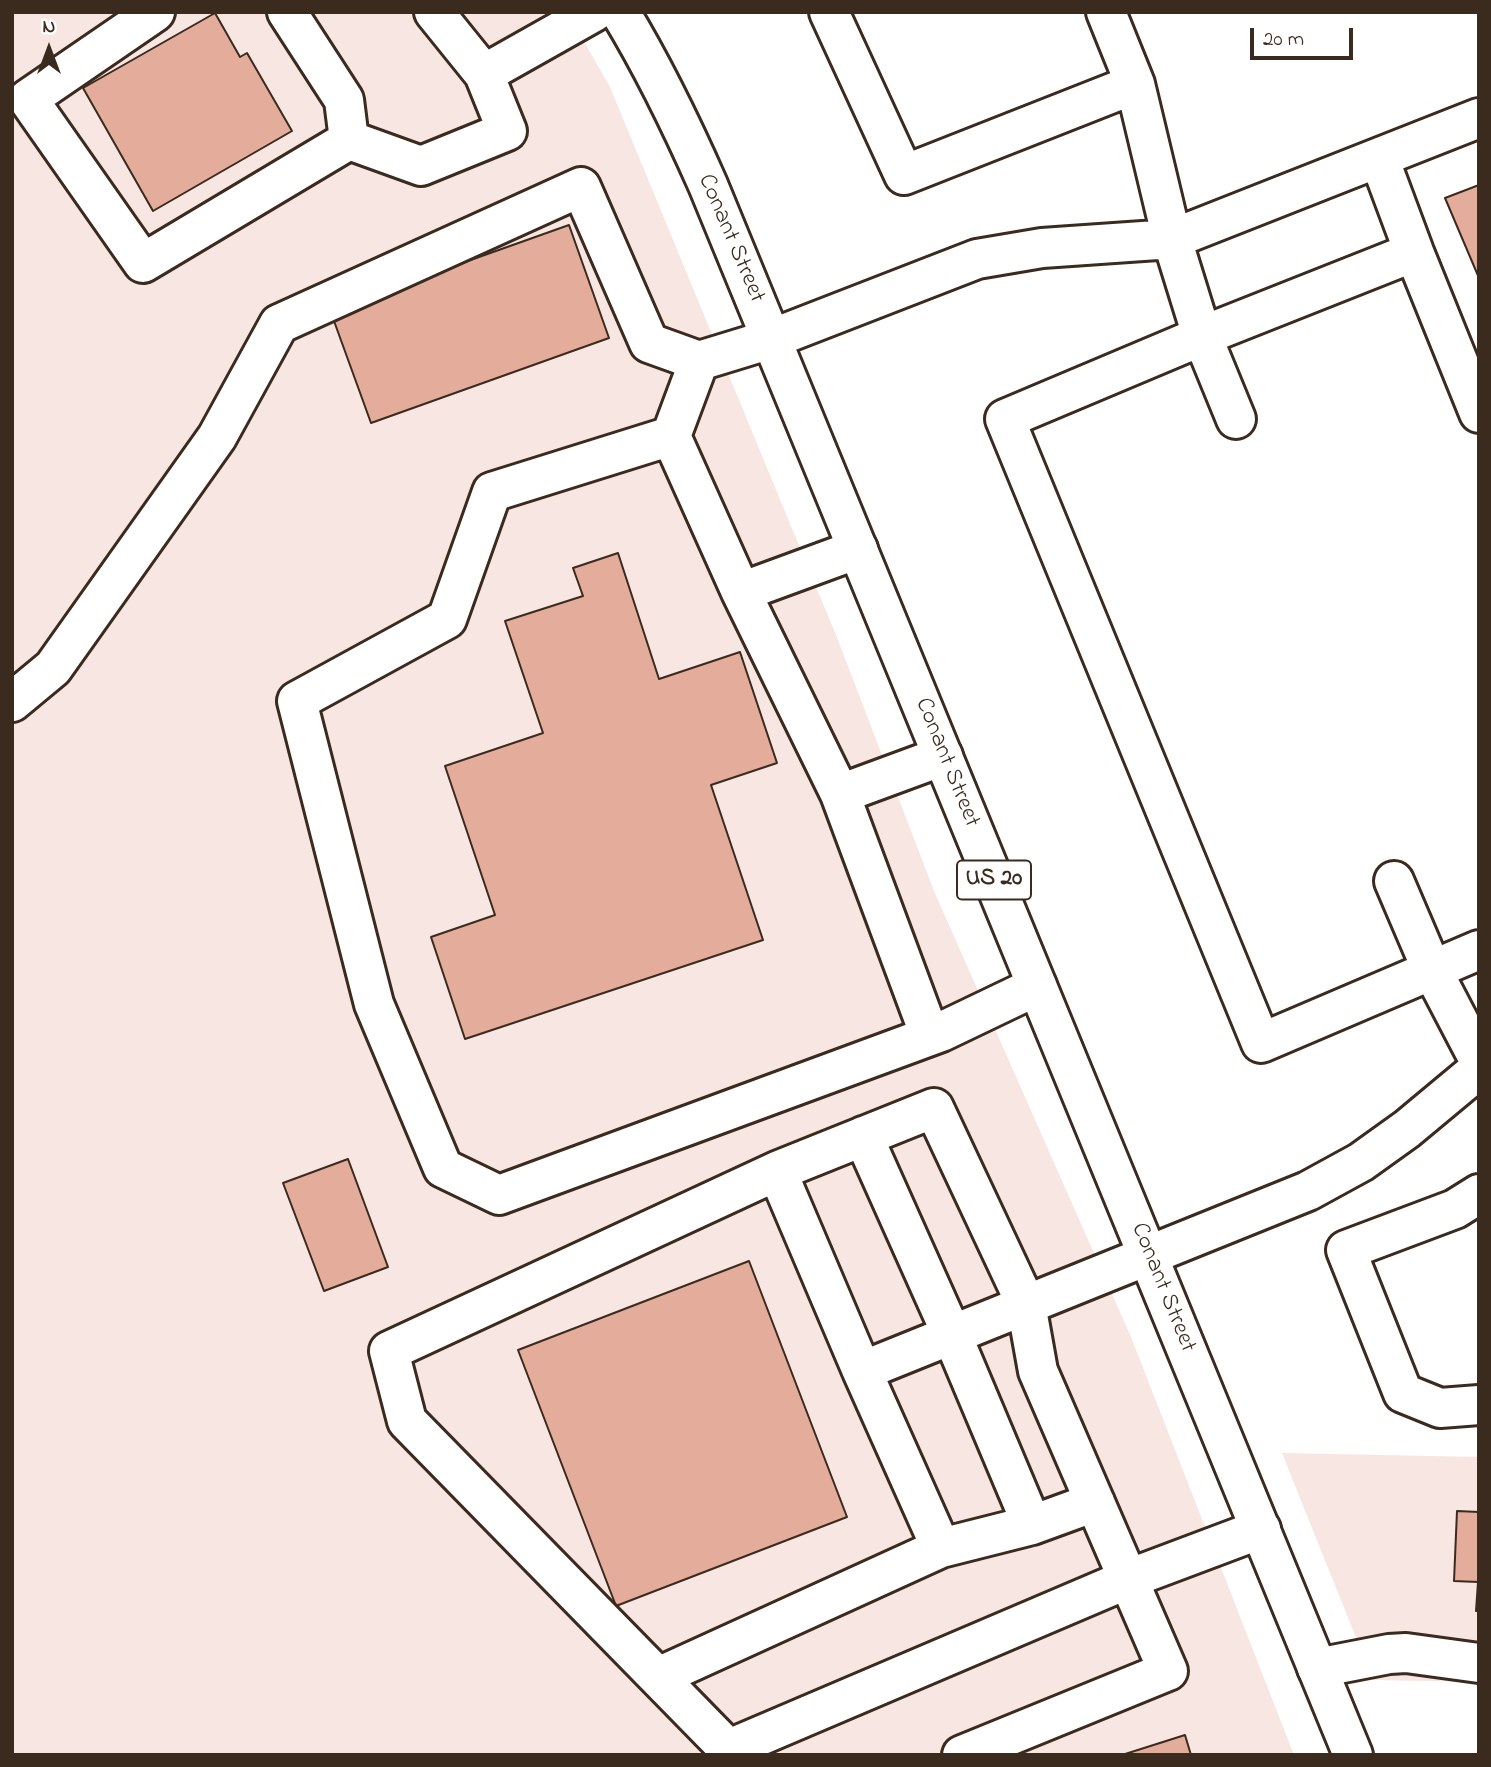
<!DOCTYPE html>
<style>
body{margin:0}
#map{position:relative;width:1491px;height:1767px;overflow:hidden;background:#fff;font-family:"Indie Flower",sans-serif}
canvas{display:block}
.frame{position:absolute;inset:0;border:14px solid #3b2a1e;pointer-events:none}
.north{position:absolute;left:14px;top:14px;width:70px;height:70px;-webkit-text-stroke:5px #fff;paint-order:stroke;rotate:0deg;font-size:19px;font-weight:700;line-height:28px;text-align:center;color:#3b2a1e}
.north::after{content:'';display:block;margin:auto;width:24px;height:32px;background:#3b2a1e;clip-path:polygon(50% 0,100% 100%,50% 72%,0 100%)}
.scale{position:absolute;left:1250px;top:28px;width:103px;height:32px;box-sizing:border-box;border:4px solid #3b2a1e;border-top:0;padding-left:9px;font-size:21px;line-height:24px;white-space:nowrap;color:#3b2a1e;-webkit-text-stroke:5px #fff;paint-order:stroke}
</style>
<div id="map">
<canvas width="1491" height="1767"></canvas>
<div class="frame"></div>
<div class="north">N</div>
<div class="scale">20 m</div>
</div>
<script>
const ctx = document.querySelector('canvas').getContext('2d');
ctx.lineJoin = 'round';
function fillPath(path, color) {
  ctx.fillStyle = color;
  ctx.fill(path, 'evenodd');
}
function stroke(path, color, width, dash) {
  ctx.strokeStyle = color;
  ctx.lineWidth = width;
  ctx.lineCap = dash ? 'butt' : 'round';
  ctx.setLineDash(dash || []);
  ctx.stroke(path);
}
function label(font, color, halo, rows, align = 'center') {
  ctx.font = font + ' "Indie Flower",sans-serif';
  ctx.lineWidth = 7;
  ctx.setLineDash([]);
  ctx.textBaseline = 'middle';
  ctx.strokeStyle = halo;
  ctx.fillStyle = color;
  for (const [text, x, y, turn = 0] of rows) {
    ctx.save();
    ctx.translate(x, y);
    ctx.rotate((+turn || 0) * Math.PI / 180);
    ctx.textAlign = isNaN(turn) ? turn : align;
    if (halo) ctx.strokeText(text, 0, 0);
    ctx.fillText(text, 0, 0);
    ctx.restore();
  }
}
const built = new Path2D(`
 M 12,12 L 567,12 L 610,87 L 838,640 L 934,891 L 1131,1337 L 1294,1755 L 12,1755 Z
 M 1282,1453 L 1479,1457 L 1479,1682 L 1373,1680 Z`);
const building = new Path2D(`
 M 215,13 L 240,57 L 247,53 L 292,131 L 153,211 L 83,88 Z
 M 1479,185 L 1479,278 L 1445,198 Z
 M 569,225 L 609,338 L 371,423 L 330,310 Z
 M 618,553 L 659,679 L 740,652 L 777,763 L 711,785 L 763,940 L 465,1039 L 431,937 L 495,915 L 445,766 L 543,733 L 505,621 L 583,596 L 573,568 Z
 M 348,1159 L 388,1267 L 324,1291 L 283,1183 Z
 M 749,1261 L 847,1517 L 616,1606 L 518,1350 Z
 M 1457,1511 L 1479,1512 L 1479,1611 L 1476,1611 L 1478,1582 L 1454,1581 Z
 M 1185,1735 L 1191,1755 L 1122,1755 Z`);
const minor = new Path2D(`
 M 155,12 L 28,99 L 143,263 L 349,140 L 421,166 L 507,131 L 484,74
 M 287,12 L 344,100 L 349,140
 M 434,12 L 484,74 L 594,12
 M 829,12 L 904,175 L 1135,84
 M 1106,12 L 1135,84 L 1172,239 L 1202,336 L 1236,419
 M 1379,158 L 1414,252 L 1479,413
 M 1414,252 L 1202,336 L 1005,419 L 1261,1043 L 1479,950
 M 671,436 L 699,361 L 771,339 L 977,259 L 1042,248 L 1172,239 L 1479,118
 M 858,549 L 741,592 L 671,436 L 492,492 L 447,619 L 297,701 L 374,1004 L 443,1168 L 499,1195 L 941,1032 L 1037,986
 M 741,592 L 840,794
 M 12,702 L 53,668 L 217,437 L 279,324 L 581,187 L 649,343 L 699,361
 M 1394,881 L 1432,970 L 1479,1060
 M 930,1036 L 840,794 L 943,756
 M 863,1136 L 952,1335 L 1032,1525 L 941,1548
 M 777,1171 L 934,1108 L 1026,1304 L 1038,1371 L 1168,1671 L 962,1755
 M 1479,1194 L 1455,1209 L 1346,1250 L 1403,1393 L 1440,1408 L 1479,1405
 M 1032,1525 L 1095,1502
 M 1317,1668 L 1389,1654 L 1406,1653 L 1479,1663
 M 658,1677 L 941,1548 L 862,1371
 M 729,1749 L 1128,1579 L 1261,1529
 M 734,1755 L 407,1421 L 389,1351 L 777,1171 L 862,1371 L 1308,1191 L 1361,1162 L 1407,1129 L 1479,1069`);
const major = new Path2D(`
 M 620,12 C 654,68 682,126 708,185 L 1353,1755`);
const shields = [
 [994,880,74]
];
const shieldNames = [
 ["US 20",994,880]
];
const streetNames = [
 ["Conant Street",730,239,67],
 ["Conant Street",946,763,68],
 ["Conant Street",1162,1288,68]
];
fillPath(built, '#f7e6e1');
fillPath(building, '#e3ac9b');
stroke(building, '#3b2a1e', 2);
stroke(minor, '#3b2a1e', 44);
stroke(major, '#3b2a1e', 44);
stroke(minor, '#fff', 38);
stroke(major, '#fff', 38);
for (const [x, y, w] of shields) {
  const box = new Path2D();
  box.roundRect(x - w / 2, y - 19.5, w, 39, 5);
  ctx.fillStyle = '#fff';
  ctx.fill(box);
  stroke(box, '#3b2a1e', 2);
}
label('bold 23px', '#3b2a1e', null, shieldNames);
label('24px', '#3b2a1e', '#fff', streetNames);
</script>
